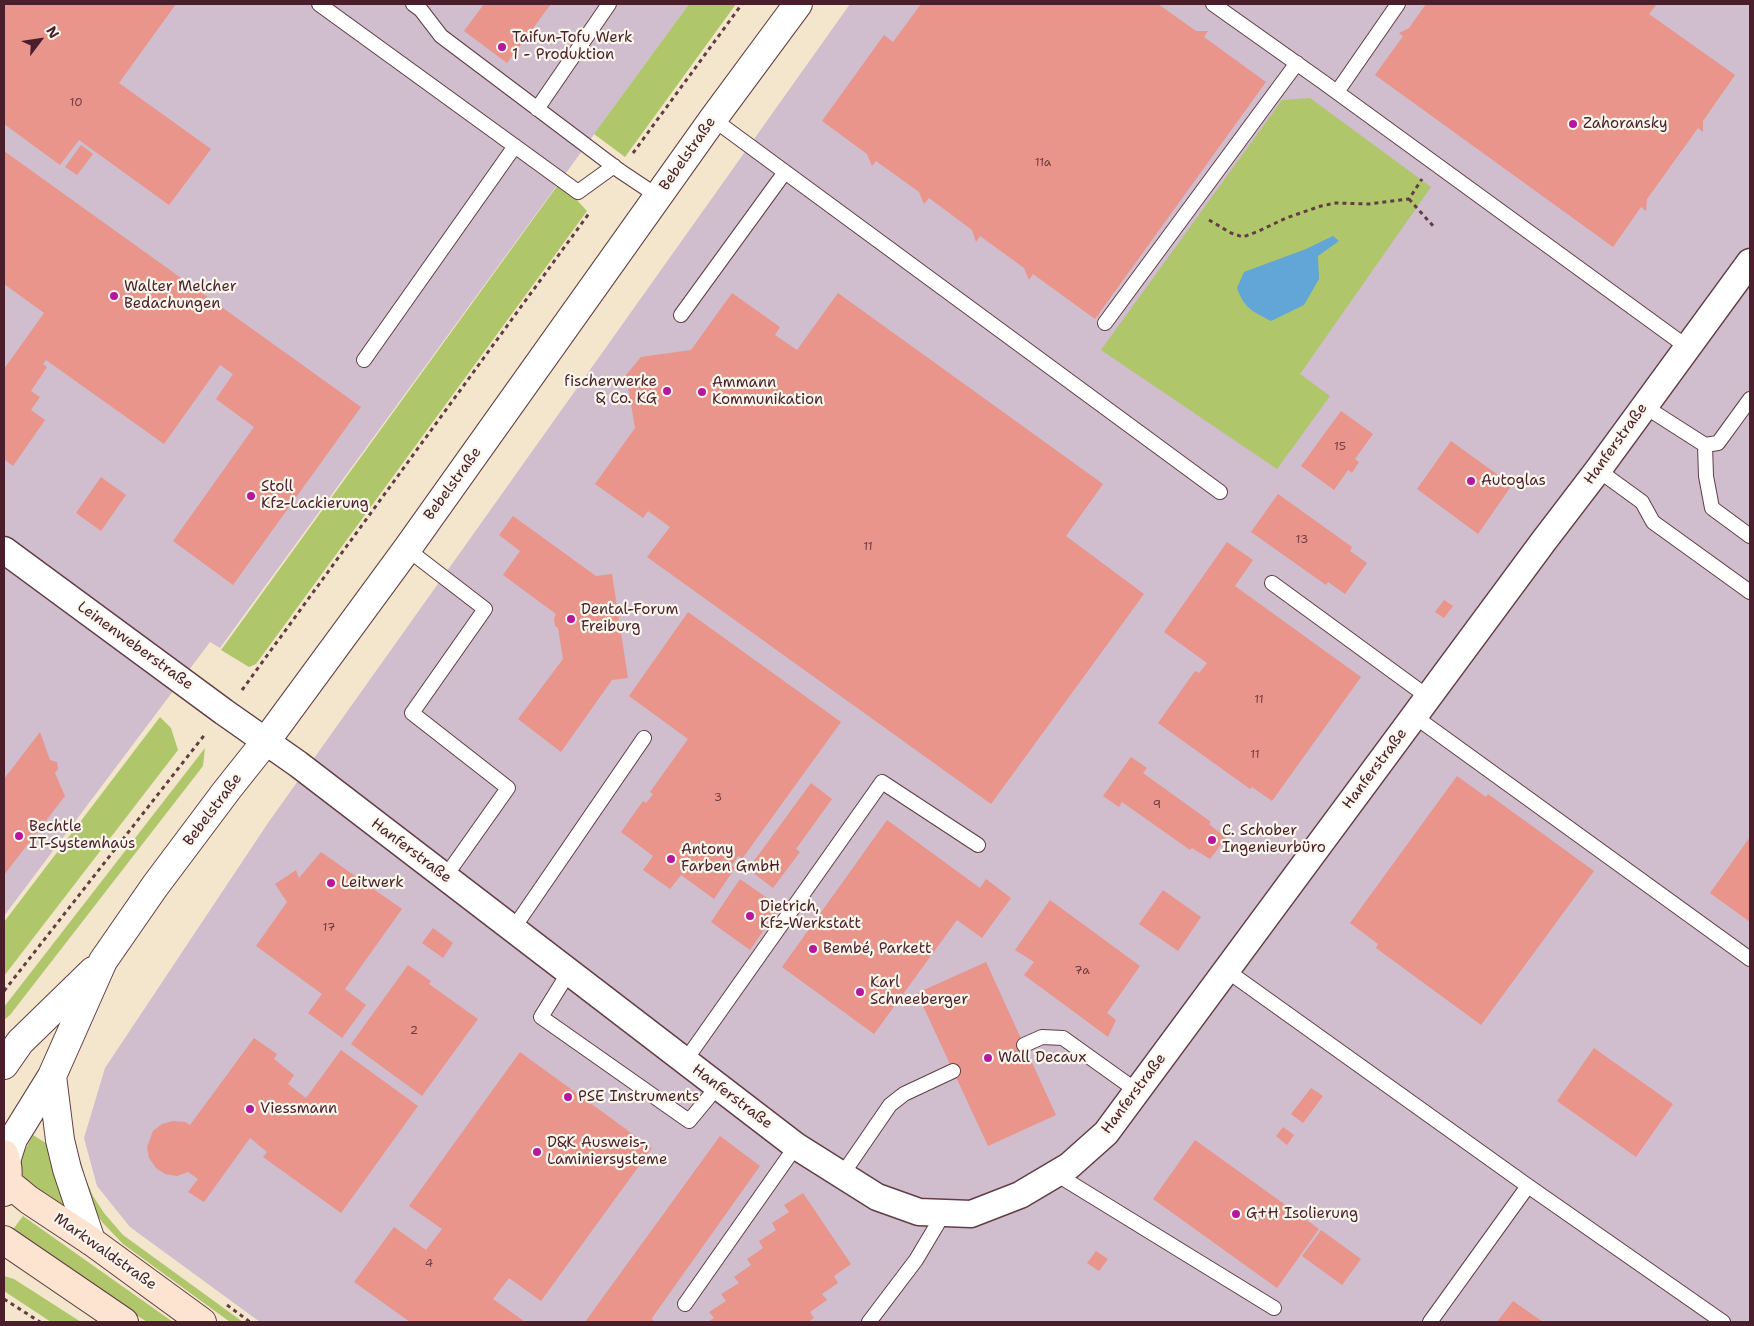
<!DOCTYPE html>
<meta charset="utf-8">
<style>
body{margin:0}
#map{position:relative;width:1754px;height:1326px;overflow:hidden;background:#f3e6cc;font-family:"Shantell Sans",sans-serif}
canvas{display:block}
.frame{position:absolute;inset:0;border:5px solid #4a1f2b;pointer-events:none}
.north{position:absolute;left:15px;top:15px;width:50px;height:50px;-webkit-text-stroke:4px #fbf7ec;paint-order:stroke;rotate:59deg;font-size:14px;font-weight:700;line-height:20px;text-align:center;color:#4a1f2b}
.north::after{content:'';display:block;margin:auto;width:18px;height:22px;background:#4a1f2b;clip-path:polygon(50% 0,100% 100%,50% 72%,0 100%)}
</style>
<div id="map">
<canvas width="1754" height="1326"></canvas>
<div class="frame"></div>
<div class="north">N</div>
</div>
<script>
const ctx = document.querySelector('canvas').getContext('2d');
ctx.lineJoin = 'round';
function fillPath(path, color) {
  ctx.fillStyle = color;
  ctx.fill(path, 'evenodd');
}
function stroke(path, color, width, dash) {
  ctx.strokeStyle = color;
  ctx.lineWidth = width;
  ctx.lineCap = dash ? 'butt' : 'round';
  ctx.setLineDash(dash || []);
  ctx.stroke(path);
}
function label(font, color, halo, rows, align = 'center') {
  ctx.font = font + ' "Shantell Sans",sans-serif';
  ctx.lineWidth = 4.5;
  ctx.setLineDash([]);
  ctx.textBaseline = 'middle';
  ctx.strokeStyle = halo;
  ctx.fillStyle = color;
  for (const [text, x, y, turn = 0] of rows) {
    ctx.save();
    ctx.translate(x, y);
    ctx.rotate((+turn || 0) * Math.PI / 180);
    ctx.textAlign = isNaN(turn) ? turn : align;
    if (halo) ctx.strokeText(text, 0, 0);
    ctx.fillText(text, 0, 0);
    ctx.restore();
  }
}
const industrial = new Path2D(`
 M 4,4 L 689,4 L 220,648 L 210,642 L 4,916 Z
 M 850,4 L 1750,4 L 1750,1322 L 260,1322 L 130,1227 L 97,1186 L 84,1138 L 105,1068 L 268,823 Z`);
const green = new Path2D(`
 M 689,4 L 736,4 L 625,157 L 594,134 Z
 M 1310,98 L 1431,187 L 1300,374 L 1330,396 L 1277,469 L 1101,350 L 1282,100 Z
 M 560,182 L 587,211 L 256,664 L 249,667 L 221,650 Z
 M 160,717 L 171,728 L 178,750 L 4,976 L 4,922 Z
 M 205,748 L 203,766 L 10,1015 L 4,1020 L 4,1007 Z
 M 33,1135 L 52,1147 C 53,1174 59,1192 70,1216 L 25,1186 L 19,1161 Z
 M 75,1156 L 81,1162 L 85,1177 L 93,1196 L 104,1213 L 123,1235 L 243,1322 L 230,1322 L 123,1244 L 103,1223 L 86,1200 Z
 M 23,1216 L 173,1322 L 147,1322 L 11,1232 Z
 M 4,1276 L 14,1279 L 81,1322 L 51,1322 L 4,1291 Z`);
const water = new Path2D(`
 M 1333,236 L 1339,241 L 1318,256 L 1319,279 L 1304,305 L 1271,321 C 1252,311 1244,308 1237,288 L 1244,272 L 1306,249 Z`);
const building = new Path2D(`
 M 4,4 L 176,4 L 119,83 L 211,149 L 169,205 L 79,140 L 60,165 L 4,124 Z
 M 484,4 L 551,4 L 507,63 L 464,31 Z
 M 921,4 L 1158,4 L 1196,31 L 1208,31 L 1204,37 L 1266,82 L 1095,319 L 1033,274 L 1029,280 L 1024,268 L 980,236 L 976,242 L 972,230 L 929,198 L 924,204 L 919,192 L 876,161 L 872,166 L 867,154 L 822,121 L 884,35 L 893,42 Z
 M 1426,4 L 1654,4 L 1656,5 L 1649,14 L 1735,75 L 1703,121 L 1703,132 L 1698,128 L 1647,199 L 1646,211 L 1641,207 L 1613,247 L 1375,75 L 1403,36 L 1399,33 L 1409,28 Z
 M 81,145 L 93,154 L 77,175 L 65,167 Z
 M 4,151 L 361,407 L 233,585 L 173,541 L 254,427 L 216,399 L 233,374 L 220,365 L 164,444 L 46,360 L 43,364 L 47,367 L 31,391 L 40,397 L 31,410 L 45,420 L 13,466 L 4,459 L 4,369 L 44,313 L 4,284 Z
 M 732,293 L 780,327 L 775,335 L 797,350 L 838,293 L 1103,484 L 1066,536 L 1144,594 L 991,804 L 647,557 L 670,527 L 648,511 L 643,518 L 595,484 L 635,428 L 626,375 L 641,357 L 691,350 Z
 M 1341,411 L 1373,434 L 1355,459 L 1359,462 L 1352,473 L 1348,470 L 1334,490 L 1301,466 Z
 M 1451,441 L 1512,485 L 1478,534 L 1417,489 Z
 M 101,477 L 126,495 L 101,531 L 76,513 Z
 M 1278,494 L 1352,547 L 1350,551 L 1367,563 L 1345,594 L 1328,582 L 1326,585 L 1251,532 Z
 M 513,516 L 596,576 L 612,574 L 628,678 L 612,680 L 561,752 L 518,719 L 563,659 L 558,628 L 555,626 L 554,618 L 556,614 L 503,575 L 520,551 L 499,535 Z
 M 1227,542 L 1253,560 L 1235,586 L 1361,677 L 1272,801 L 1252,787 L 1250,789 L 1158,723 L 1195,671 L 1199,673 L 1207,663 L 1164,632 Z
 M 1444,600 L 1453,606 L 1444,618 L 1435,612 Z
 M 688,612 L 841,722 L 742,859 L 738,856 L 732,865 L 735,868 L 714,899 L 681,875 L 670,889 L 643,870 L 653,856 L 621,832 L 643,801 L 646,803 L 653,794 L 650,792 L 688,739 L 629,696 Z
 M 40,732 L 50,760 L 57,762 L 58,769 L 55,773 L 65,796 L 4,875 L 4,779 Z
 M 1131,757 L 1147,768 L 1143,773 L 1211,822 L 1209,824 L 1226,838 L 1210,859 L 1192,848 L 1190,850 L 1122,802 L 1119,807 L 1103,796 Z
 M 1457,776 L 1486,797 L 1488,794 L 1594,871 L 1481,1025 L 1376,948 L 1378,944 L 1350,923 Z
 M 811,783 L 832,799 L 796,849 L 800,852 L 773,888 L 748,869 Z
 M 887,820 L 980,888 L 986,879 L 1011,898 L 982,938 L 957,920 L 874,1034 L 782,967 Z
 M 1750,837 L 1750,922 L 1710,893 Z
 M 321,852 L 402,909 L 345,989 L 366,1005 L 342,1038 L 308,1013 L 322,994 L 256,946 L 287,902 L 275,884 L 296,870 L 299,878 Z
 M 740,879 L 780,907 L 750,950 L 711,922 Z
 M 1163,890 L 1201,917 L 1178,951 L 1139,924 Z
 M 1050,900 L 1140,966 L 1107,1013 L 1116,1020 L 1108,1037 L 1024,975 L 1034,962 L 1015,950 Z
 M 433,928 L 453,943 L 443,958 L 422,943 Z
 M 986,962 L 1056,1115 L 988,1146 L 917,993 Z
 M 408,965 L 431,981 L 429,984 L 478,1019 L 422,1096 L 351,1044 Z
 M 254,1038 L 277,1054 L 274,1059 L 294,1075 L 288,1084 L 306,1098 L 341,1050 L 418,1106 L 341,1213 L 263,1157 L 267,1152 L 250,1138 L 204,1202 L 188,1192 L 198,1179 L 188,1172 L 177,1176 L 165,1174 L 156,1168 L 149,1158 L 147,1147 L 153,1131 L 162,1124 L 173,1121 L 185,1122 L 190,1125 Z
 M 1594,1048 L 1673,1104 L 1636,1157 L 1557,1101 Z
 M 520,1052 L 652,1148 L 541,1301 L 509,1278 L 493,1299 L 525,1322 L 410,1322 L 354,1282 L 394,1227 L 426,1250 L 442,1229 L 409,1206 Z
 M 1311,1088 L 1323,1096 L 1303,1123 L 1291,1114 Z
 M 1283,1127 L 1294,1135 L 1287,1145 L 1276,1136 Z
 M 720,1136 L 760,1166 L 652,1318 L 652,1320 L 658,1322 L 585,1322 Z
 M 1195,1140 L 1319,1229 L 1277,1288 L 1153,1199 Z
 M 803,1193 L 851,1264 L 834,1276 L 838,1283 L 822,1294 L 827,1300 L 810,1312 L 814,1318 L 808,1322 L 708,1322 L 714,1318 L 709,1312 L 726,1301 L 721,1294 L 739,1283 L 734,1277 L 751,1265 L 747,1259 L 763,1248 L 759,1241 L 776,1230 L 772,1223 L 789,1212 L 784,1205 Z
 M 1321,1230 L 1361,1259 L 1342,1285 L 1302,1256 Z
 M 1096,1251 L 1108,1259 L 1099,1271 L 1087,1263 Z
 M 1513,1301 L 1543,1322 L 1497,1322 Z`);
const path = new Path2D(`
 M 633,153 L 742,4
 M 1409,199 L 1434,227
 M 1209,220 L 1231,233 L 1243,237 L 1259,231 L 1286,218 L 1321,206 L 1336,203 L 1369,204 L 1409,199 L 1422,179
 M 242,690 L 590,212
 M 4,991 L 206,733
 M 4,1299 L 40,1322
 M 227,1305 L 250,1322`);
const service = new Path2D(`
 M 319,4 L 578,192 L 614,166
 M 413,4 L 421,10 L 441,36 L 620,171 L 659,197
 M 1213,4 L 1323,82 L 1687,347
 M 1337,92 L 1398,4
 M 537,109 L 609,4
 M 713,119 L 1220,492
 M 681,315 L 785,172
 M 1105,323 L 1297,63
 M 364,360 L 515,146
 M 1644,406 L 1705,445 L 1718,443 L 1750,399
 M 1705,445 L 1706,476 L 1712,508 L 1750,536
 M 1598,470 L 1642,502 L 1653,522 L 1750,592
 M 407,549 L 485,609 L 412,713 L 508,788 L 445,877
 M 1272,583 L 1428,697
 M 1414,716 L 1750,959
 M 513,929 L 644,738
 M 1226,970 L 1528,1186 L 1723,1322
 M 569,972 L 541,1017 L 689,1121 L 718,1086
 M 1024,1045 L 1042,1037 L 1063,1038 L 1137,1091
 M 685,1061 L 882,782 L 978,845
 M 1056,1174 L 1274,1308
 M 842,1175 L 890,1105 L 904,1094 L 953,1071
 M 685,1304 L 796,1146
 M 869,1322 L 916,1260 L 944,1213
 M 1430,1322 L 1528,1186`);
const minor = new Path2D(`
 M 4,550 L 224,712 L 298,764 L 796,1146 L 877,1197 L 919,1212 L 971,1214 L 1020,1195 L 1069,1166 L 1106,1133 L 1543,542 L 1598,470 L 1750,262`);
const tertiary = new Path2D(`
 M 4,1065 L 20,1042 L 93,971
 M 52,1076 L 60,1140 L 67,1169 L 91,1241
 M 6,1161 L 13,1139 L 52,1076 L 103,961 L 155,886 L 227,790 L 266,741 L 407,549 L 713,119 L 798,4`);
const secondary = new Path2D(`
 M 4,1154 C 9,1167 9,1179 4,1192
 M 7,1182 L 29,1200 L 91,1241 L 202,1322
 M 4,1240 L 124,1322`);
const markers = [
 [502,47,5,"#b5179e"],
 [1573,124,5,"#b5179e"],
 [114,296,5,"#b5179e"],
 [667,391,5,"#b5179e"],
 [702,392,5,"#b5179e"],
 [1471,481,5,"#b5179e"],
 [251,496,5,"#b5179e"],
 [571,619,5,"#b5179e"],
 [19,836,5,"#b5179e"],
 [1212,840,5,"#b5179e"],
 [671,859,5,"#b5179e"],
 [331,883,5,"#b5179e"],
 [750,916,5,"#b5179e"],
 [813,949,5,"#b5179e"],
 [860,992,5,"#b5179e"],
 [988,1058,5,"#b5179e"],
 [568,1097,5,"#b5179e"],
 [250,1109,5,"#b5179e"],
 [537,1152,5,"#b5179e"],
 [1236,1214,5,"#b5179e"]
];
const numberNames = [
 ["10",76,103],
 ["11a",1043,163],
 ["15",1340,447],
 ["13",1302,540],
 ["11",868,547],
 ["11",1259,700],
 ["11",1255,755],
 ["3",718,798],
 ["9",1157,805],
 ["17",329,928],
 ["7a",1082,971],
 ["2",414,1031],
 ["4",429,1264]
];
const poiNames = [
 ["Taifun-Tofu Werk",512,38],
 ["1 - Produktion",512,55],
 ["Zahoransky",1583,124],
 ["Walter Melcher",124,287],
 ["Bedachungen",124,304],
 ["fischerwerke",657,382,"right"],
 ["& Co. KG",657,399,"right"],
 ["Ammann",712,383],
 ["Kommunikation",712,400],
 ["Autoglas",1481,481],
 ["Stoll",261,487],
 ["Kfz-Lackierung",261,504],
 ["Dental-Forum",581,610],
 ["Freiburg",581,627],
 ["Bechtle",29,827],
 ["IT-Systemhaus",29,844],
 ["C. Schober",1222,831],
 ["Ingenieurbüro",1222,848],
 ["Antony",681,850],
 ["Farben GmbH",681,867],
 ["Leitwerk",341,883],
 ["Dietrich,",760,907],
 ["Kfz-Werkstatt",760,924],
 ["Bembé, Parkett",823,949],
 ["Karl",870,983],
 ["Schneeberger",870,1000],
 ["Wall Decaux",998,1058],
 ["PSE Instruments",578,1097],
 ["Viessmann",260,1109],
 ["D&K Ausweis-,",547,1143],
 ["Laminiersysteme",547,1160],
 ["G+H Isolierung",1246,1214]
];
const streetNames = [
 ["Bebelstraße",688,154,-55],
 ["Hanferstraße",1616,444,-54],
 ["Bebelstraße",453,484,-54],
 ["Leinenweberstraße",135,646,36],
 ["Hanferstraße",1375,769,-53],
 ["Bebelstraße",213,810,-53],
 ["Hanferstraße",411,851,37],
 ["Hanferstraße",1134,1094,-53],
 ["Hanferstraße",732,1097,37],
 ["Markwaldstraße",105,1252,35]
];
fillPath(industrial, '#d0bdcd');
fillPath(green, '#afc66b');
fillPath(water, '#61a6d6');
fillPath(building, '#ea958b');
stroke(service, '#633d43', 16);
stroke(minor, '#633d43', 29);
stroke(tertiary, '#633d43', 30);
stroke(secondary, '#633d43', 30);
stroke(path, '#633d43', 3, [4, 4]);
stroke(service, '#fff', 14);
stroke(minor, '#fff', 26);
stroke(tertiary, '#fff', 28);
stroke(secondary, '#fde4d1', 28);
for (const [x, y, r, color] of markers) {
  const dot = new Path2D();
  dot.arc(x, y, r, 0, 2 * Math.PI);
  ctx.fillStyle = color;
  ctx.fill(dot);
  stroke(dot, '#fbf7ec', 2);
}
label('12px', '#723c43', null, numberNames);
label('15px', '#4a1f2b', '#fbf7ec', poiNames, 'left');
label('15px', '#4a1f2b', '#fbf7ec', streetNames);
</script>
